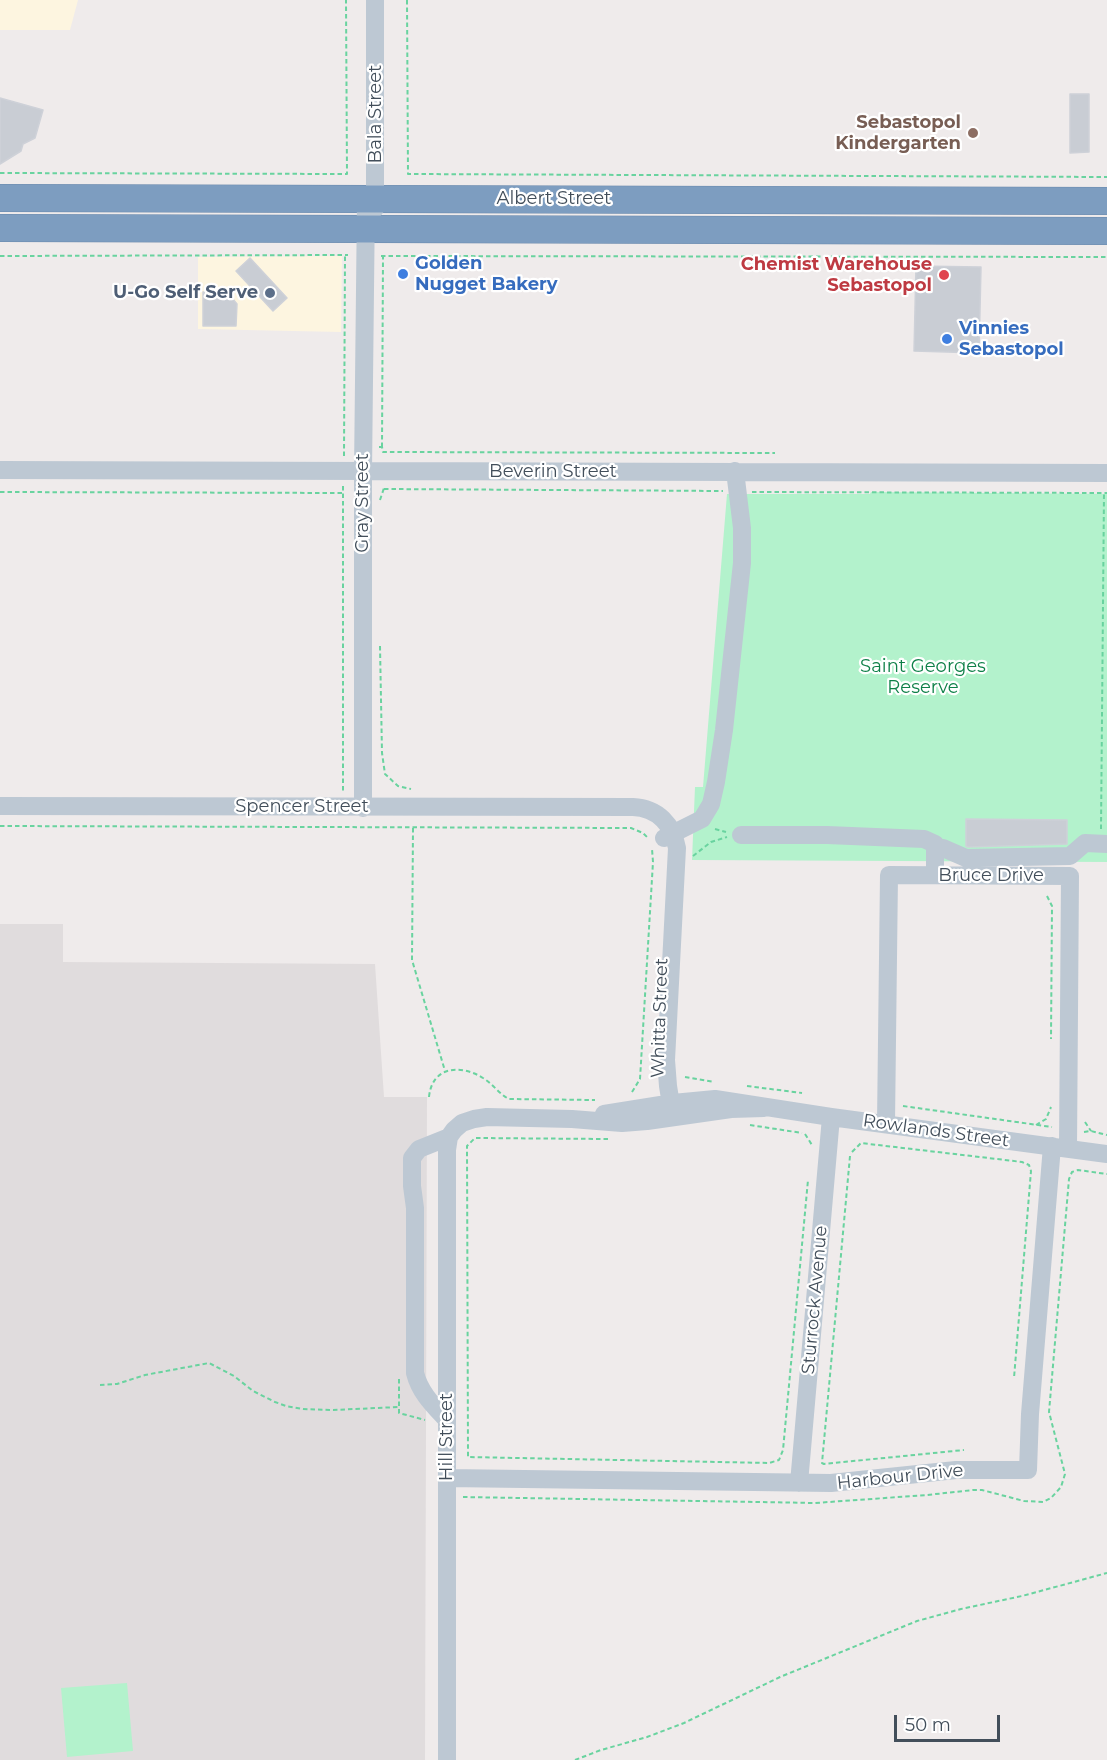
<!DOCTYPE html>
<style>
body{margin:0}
#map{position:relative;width:1107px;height:1760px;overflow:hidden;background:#efebeb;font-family:Montserrat,sans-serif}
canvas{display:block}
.scale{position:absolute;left:894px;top:1715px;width:106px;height:27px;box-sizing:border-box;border:3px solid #424e5a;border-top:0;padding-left:8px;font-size:18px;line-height:21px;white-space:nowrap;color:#424e5a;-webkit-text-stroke:4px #fff;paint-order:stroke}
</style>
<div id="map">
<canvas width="1107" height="1760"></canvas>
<div class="scale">50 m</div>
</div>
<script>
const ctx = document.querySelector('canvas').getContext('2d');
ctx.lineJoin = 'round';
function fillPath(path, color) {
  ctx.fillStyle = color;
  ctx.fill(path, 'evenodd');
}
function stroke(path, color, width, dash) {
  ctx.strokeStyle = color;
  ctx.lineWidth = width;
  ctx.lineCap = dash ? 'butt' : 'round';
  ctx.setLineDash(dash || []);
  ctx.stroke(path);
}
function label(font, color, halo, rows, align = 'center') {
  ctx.font = font + ' Montserrat,sans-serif';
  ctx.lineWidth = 4.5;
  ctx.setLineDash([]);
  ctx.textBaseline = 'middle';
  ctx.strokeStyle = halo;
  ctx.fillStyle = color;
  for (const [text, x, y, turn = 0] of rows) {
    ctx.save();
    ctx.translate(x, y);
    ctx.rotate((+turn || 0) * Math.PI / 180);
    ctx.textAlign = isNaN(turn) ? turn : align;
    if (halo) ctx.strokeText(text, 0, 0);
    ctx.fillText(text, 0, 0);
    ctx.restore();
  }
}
const commercial = new Path2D(`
 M 0,0 L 78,0 L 70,30 L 0,30 Z
 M 342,256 L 341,332 L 198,329 L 198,257 Z`);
const education = new Path2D(`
 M 0,924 L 63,924 L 63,962 L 375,964 L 384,1097 L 427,1097 L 425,1760 L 0,1760 Z`);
const green = new Path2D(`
 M 871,492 L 1107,494 L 1107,862 L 692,860 L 695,787 L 703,787 L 727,494 L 870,494 Z
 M 127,1683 L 133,1751 L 67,1757 L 61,1688 Z`);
const building = new Path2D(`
 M 1070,94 L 1089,94 L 1089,152 L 1070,153 Z
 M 0,98 L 43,110 L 35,138 L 23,144 L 21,151 L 0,164 Z
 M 250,258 L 287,298 L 273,311 L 236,271 Z
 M 916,266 L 981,267 L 979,353 L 914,351 Z
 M 203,292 L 227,292 L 237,304 L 236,326 L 203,326 Z
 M 966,819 L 1067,820 L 1067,844 L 968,847 L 966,846 Z`);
const path = new Path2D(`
 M 407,0 L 408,174 L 1107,177
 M 0,173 L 347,174 L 346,0
 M 0,256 L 348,255
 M 381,256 L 1107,257
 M 379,447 L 382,447 L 383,452 L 775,453
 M 382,447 L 383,257
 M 344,456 L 345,255
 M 343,486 L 343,792
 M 384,489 L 723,491
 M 0,492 L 343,493
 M 752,492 L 1107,493
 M 380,500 L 384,488
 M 380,646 L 382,753 L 385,774 L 398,786 L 411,789
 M 0,826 L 631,828 L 643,833 L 648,838
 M 413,828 L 412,960 L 445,1071
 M 715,829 L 726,832
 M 1101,829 L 1104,493
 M 693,856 L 711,842 L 727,837
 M 1047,896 L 1052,906 L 1051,1039
 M 685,1077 L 714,1082
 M 747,1086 L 802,1093
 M 632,1092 L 640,1079 L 653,862 L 652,849
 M 429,1097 C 432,1066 461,1064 483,1078 C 493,1084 499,1094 509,1099 L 595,1100
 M 903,1106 L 1052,1127
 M 1085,1122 L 1091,1131
 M 750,1125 L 802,1133
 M 1036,1125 L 1046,1119 L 1051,1107
 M 1084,1132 L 1091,1131 L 1107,1135
 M 805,1134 L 812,1145
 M 608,1139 L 475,1138 L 467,1146 L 468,1457 L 769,1463 L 779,1460 L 783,1450 L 808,1180
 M 852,1152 L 861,1143 L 1022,1162 L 1029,1165 L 1031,1171 L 1014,1378
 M 850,1156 L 822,1463 L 824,1464 L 964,1450
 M 399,1379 L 399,1413 L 425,1420
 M 100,1385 L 117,1384 L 145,1375 L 209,1363 L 234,1376 L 253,1391 L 275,1402 L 286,1406 L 303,1409 L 333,1410 L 399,1407
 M 463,1497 L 815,1503 L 927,1495 L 973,1490 L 982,1490 L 1024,1501 L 1043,1502 L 1051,1498 L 1061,1487 L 1065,1474 L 1049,1412 L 1069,1179 L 1072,1172 L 1078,1170 L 1107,1174
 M 575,1760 L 601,1750 L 647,1737 L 684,1723 L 780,1677 L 917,1621 L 961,1609 L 1022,1596 L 1107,1573`);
const minor = new Path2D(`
 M 375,209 L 375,0
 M 0,470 L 1107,473
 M 0,806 L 633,807 C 658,808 673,825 677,848 L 666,1060 L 668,1086 L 673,1117
 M 363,808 L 363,472 L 366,199
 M 741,835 L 827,835 L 924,839 L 935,844 L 935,875
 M 664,838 L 702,819 L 711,804 L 716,782 L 724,730 L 742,563 L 742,528 L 735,471
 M 935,851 L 943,848 L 966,858 L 1070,856 L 1085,843 L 1107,844
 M 604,1114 L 673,1103 L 715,1099 L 831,1117 L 1107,1154
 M 886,1123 L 889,875 L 1070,876 L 1068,1148
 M 447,1420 C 434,1406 420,1393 415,1373 L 415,1208 L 412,1186 L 412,1158 L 419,1149 L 449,1137
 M 447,1478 L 831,1483 L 956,1470 L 1028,1470 L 1030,1414 L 1052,1146
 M 799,1483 L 831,1117
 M 447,1760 L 447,1150 L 449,1137 L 454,1130 L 462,1123 L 474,1119 L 487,1117 L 572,1119 L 622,1123 L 647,1121 L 731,1109 L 764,1108`);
const highway = new Path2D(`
 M 0,198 L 1107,201
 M 0,228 L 1107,231`);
const markers = [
 [973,133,6,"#8d6e63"],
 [403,274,6,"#3f7fe0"],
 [944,275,6,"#e0444e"],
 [270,293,6,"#5c6f8a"],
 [947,339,6,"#3f7fe0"]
];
const streetNames = [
 ["Bala Street",376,114,-90],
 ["Albert Street",554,199],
 ["Beverin Street",553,472],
 ["Gray Street",363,503,-90],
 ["Spencer Street",302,807],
 ["Bruce Drive",991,876],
 ["Whitta Street",660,1018,-88],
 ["Rowlands Street",936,1131,8],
 ["Sturrock Avenue",815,1300,-85],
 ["Hill Street",447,1437,-90],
 ["Harbour Drive",900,1477,-6]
];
const educationNames = [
 ["Sebastopol",961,123],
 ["Kindergarten",961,144]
];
const shopNames = [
 ["Golden",415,264],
 ["Nugget Bakery",415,285],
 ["Vinnies",959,329],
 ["Sebastopol",959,350]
];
const healthNames = [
 ["Chemist Warehouse",932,265],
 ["Sebastopol",932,286]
];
const serviceNames = [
 ["U-Go Self Serve",258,293]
];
const parkNames = [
 ["Saint Georges",923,667],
 ["Reserve",923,688]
];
fillPath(commercial, '#fdf5e0');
fillPath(education, '#e0dcdd');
fillPath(green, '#b3f2cc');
fillPath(building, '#c9cdd4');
stroke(building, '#ced1d8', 1.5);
stroke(highway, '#6988ab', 28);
stroke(path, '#69d39f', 2, [4.5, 3]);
stroke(minor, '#bdc8d3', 18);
stroke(highway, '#7d9dc0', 27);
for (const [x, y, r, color] of markers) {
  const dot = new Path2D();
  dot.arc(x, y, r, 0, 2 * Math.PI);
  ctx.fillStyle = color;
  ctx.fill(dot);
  stroke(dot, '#fff', 2);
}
label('18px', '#424e5a', '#fff', streetNames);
label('bold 18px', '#785e54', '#fff', educationNames, 'right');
label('bold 18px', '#366cbe', '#fff', shopNames, 'left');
label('bold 18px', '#be3a42', '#fff', healthNames, 'right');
label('bold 18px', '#4e5e75', '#fff', serviceNames, 'right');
label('18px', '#0e8048', '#fff', parkNames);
</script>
